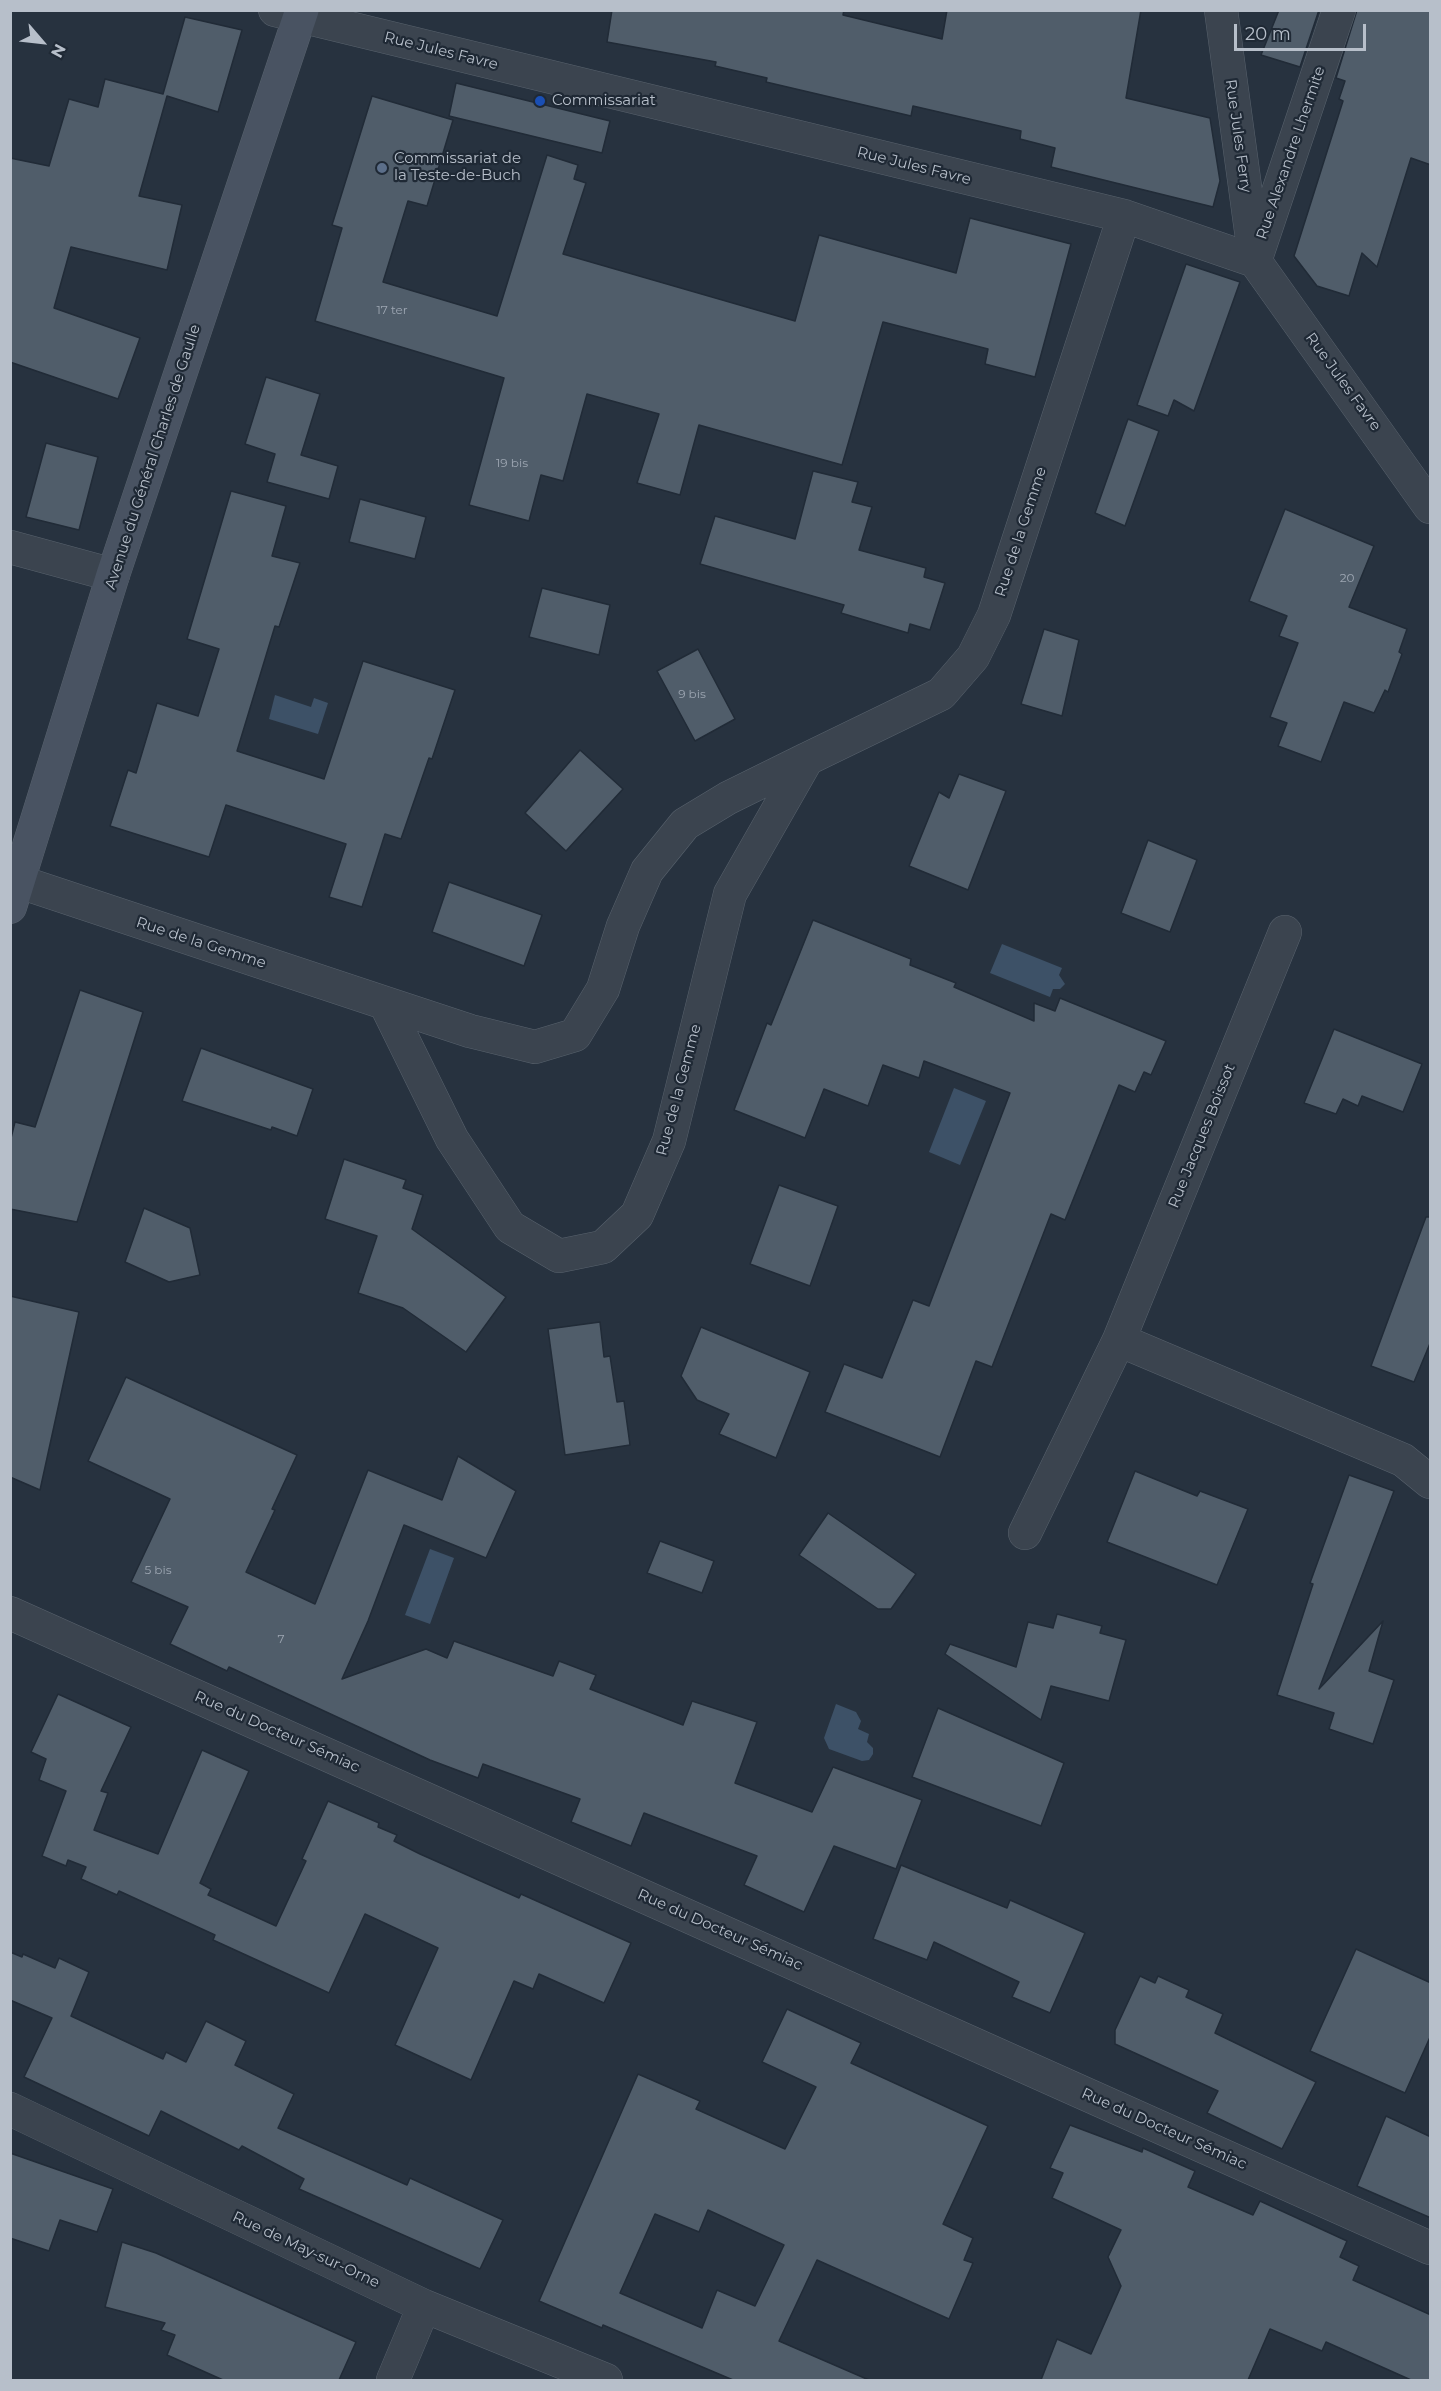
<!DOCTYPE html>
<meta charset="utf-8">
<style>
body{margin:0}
#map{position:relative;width:1441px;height:2391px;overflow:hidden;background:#27323f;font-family:Montserrat,sans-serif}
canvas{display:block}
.frame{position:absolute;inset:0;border:12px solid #b7bfca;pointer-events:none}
.north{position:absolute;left:12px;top:12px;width:60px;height:60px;-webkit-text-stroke:4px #1f2935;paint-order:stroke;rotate:118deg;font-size:16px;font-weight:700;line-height:24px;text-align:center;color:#b7bfca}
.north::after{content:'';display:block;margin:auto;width:21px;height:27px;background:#b7bfca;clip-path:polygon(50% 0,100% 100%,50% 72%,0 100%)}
.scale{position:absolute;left:1234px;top:24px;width:132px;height:27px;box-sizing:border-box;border:3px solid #b7bfca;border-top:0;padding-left:8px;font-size:18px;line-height:21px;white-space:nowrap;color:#b7bfca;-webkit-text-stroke:4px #1f2935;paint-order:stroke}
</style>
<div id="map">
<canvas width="1441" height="2391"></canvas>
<div class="frame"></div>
<div class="north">N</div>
<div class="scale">20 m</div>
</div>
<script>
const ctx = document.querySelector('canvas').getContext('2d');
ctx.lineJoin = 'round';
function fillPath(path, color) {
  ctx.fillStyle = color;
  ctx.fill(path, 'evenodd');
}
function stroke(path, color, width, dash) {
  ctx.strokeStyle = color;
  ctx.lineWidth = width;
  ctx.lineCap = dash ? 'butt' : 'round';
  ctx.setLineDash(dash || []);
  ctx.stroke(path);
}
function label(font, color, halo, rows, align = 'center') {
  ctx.font = font + ' Montserrat,sans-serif';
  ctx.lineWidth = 4.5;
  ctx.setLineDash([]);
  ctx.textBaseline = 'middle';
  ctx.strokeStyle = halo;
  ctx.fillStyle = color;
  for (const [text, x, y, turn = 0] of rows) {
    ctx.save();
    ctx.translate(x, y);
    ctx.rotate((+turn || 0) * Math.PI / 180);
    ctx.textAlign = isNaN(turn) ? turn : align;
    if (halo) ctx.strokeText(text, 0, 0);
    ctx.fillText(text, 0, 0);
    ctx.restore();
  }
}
const water = new Path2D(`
 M 275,695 L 311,707 L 314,698 L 328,703 L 318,734 L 269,719 Z
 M 1002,944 L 1062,968 L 1059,975 L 1065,984 L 1060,989 L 1053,989 L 1050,997 L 990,973 Z
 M 954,1088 L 986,1101 L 960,1165 L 929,1152 Z
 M 430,1549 L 454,1558 L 430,1624 L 405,1615 Z
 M 836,1704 L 856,1712 L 861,1721 L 858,1729 L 869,1734 L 867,1742 L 873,1748 L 873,1754 L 869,1760 L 862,1761 L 829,1749 L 824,1738 Z`);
const building = new Path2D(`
 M 612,10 L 844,10 L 843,15 L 942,39 L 947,10 L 1141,10 L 1126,98 L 1210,118 L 1220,181 L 1213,207 L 1051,167 L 1055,148 L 1020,139 L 1021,131 L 913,106 L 911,116 L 766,82 L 767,78 L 715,66 L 716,62 L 607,42 Z
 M 1279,10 L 1319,10 L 1300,67 L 1261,55 Z
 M 1357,10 L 1431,10 L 1431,165 L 1411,158 L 1377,267 L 1362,253 L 1349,296 L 1317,286 L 1294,256 L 1343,101 L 1339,99 L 1345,81 L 1336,78 Z
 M 185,17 L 242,30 L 218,112 L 167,96 L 139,196 L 182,205 L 167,270 L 71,247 L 54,308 L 140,338 L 118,399 L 10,362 L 10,158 L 49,166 L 69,99 L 98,107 L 105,79 L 163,94 Z
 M 456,83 L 610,121 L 602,153 L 449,116 Z
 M 372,96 L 453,120 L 427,206 L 408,201 L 383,282 L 497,316 L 547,155 L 578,165 L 574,179 L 586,183 L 563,254 L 795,321 L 819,235 L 956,273 L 970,218 L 1071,244 L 1035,377 L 985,364 L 988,349 L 883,322 L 842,465 L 699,425 L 680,495 L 637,483 L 659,414 L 587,394 L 563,481 L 541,475 L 529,521 L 469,505 L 504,378 L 315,321 L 342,228 L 332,225 Z
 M 1186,264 L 1240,282 L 1194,411 L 1174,400 L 1168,416 L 1137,405 Z
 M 266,377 L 320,394 L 301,455 L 338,466 L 329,499 L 267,482 L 275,454 L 245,444 Z
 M 1128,419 L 1159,431 L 1125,526 L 1095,513 Z
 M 46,443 L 98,457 L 79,530 L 26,517 Z
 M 813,471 L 858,482 L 852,502 L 872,507 L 859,550 L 926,568 L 924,577 L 945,583 L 930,630 L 910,624 L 908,633 L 841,613 L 844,605 L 700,564 L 715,516 L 795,539 Z
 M 231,491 L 286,506 L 272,556 L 300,563 L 279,627 L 275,626 L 237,751 L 324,779 L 363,661 L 455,690 L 432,759 L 429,758 L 401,839 L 385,834 L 362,907 L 329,897 L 346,844 L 226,805 L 209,857 L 110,826 L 128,770 L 136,773 L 157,703 L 198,716 L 219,649 L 187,639 Z
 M 360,499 L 426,517 L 415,559 L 349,542 Z
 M 1285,509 L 1374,546 L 1349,607 L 1407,629 L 1399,652 L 1402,654 L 1388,692 L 1385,690 L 1374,713 L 1344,702 L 1321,762 L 1278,746 L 1287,723 L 1270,717 L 1298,643 L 1279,636 L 1287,616 L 1249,601 Z
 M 542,588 L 610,605 L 599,655 L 529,637 Z
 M 1044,629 L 1079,640 L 1062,716 L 1021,704 Z
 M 698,649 L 735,719 L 695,741 L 657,671 Z
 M 580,750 L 623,789 L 566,851 L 525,813 Z
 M 959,774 L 1006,791 L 968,890 L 909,866 L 939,792 L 949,798 Z
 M 1148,840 L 1197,860 L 1170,932 L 1121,913 Z
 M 449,882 L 542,915 L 524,966 L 432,932 Z
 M 813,920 L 911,959 L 910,965 L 956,983 L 954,987 L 1034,1021 L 1034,1003 L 1055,1011 L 1060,998 L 1166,1041 L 1151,1075 L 1144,1072 L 1135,1092 L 1119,1085 L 1065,1220 L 1051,1214 L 992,1367 L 976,1361 L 940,1457 L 825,1412 L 844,1364 L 882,1378 L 913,1300 L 929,1306 L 1010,1093 L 924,1061 L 919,1078 L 883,1065 L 868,1106 L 824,1089 L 805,1138 L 734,1110 L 767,1023 L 771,1025 Z
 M 80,990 L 143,1012 L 77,1222 L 10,1209 L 10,1142 L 15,1122 L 35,1127 Z
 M 1334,1029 L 1422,1064 L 1403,1112 L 1362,1096 L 1358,1106 L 1343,1099 L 1336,1114 L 1304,1103 Z
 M 201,1048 L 313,1089 L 297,1136 L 272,1127 L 271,1130 L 182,1101 Z
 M 344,1159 L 406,1180 L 403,1188 L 423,1195 L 412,1229 L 506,1297 L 466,1352 L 403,1308 L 358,1293 L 377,1236 L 325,1219 Z
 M 779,1185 L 838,1206 L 810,1286 L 750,1264 Z
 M 144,1208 L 190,1228 L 200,1275 L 169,1282 L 125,1262 Z
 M 1426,1217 L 1431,1217 L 1431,1341 L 1414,1382 L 1371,1366 Z
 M 10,1296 L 79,1312 L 40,1490 L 10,1477 Z
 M 600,1322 L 604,1357 L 610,1356 L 617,1402 L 624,1401 L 630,1445 L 565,1455 L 548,1329 Z
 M 701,1327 L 810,1372 L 776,1458 L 719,1434 L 729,1414 L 697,1400 L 681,1376 Z
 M 126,1377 L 297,1455 L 272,1509 L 275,1510 L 246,1572 L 315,1604 L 368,1470 L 442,1500 L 458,1456 L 516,1491 L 486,1558 L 404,1525 L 368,1621 L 342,1679 L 426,1649 L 447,1658 L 454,1641 L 553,1676 L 559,1661 L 596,1675 L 590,1689 L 683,1725 L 692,1701 L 757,1722 L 735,1783 L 812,1812 L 833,1767 L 922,1800 L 896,1869 L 834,1846 L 804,1912 L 744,1885 L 757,1856 L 644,1813 L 631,1846 L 571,1822 L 580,1799 L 483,1764 L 478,1778 L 430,1760 L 229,1667 L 227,1671 L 170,1644 L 188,1607 L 131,1582 L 170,1499 L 88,1461 Z
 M 1135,1471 L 1197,1496 L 1200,1491 L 1248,1509 L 1217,1585 L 1107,1542 Z
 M 1349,1475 L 1394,1491 L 1319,1689 L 1383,1621 L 1369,1671 L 1394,1680 L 1373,1744 L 1329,1729 L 1334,1713 L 1277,1695 L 1313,1584 L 1310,1583 Z
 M 828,1513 L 916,1574 L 891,1609 L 878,1609 L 799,1555 Z
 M 660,1541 L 714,1561 L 702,1593 L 647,1573 Z
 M 1057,1614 L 1102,1626 L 1100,1633 L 1126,1640 L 1109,1701 L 1051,1686 L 1041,1720 L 945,1654 L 950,1644 L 1016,1667 L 1028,1622 L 1053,1628 Z
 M 58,1694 L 131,1727 L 101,1791 L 108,1793 L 94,1830 L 158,1854 L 202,1750 L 249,1771 L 200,1883 L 211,1889 L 208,1895 L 276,1926 L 306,1861 L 302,1859 L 328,1801 L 379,1823 L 378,1827 L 397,1835 L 394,1841 L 420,1854 L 519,1898 L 521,1894 L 631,1943 L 604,2003 L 539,1974 L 533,1989 L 514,1981 L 471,2080 L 395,2045 L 438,1948 L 365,1914 L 329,1993 L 213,1940 L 215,1935 L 119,1891 L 117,1895 L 81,1879 L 86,1867 L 68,1860 L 66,1866 L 42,1856 L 66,1791 L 39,1780 L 46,1759 L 31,1752 Z
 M 938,1708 L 1064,1763 L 1041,1826 L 912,1777 Z
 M 901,1865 L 1007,1908 L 1010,1900 L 1085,1933 L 1050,2013 L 1012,1997 L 1019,1982 L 934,1942 L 927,1960 L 873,1939 Z
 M 1356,1949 L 1431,1983 L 1431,2035 L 1405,2093 L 1310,2051 Z
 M 10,1952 L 22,1957 L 23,1954 L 55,1968 L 59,1958 L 89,1972 L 71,2016 L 163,2059 L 166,2052 L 186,2062 L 206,2021 L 246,2041 L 235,2065 L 294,2094 L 278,2128 L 407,2185 L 410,2178 L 503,2220 L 480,2269 L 299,2189 L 304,2179 L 242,2146 L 239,2150 L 161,2111 L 149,2136 L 24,2077 L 52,2018 L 10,2000 Z
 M 1140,1976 L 1155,1983 L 1158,1976 L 1189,1990 L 1186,1997 L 1223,2014 L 1215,2033 L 1316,2082 L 1282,2149 L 1207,2113 L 1218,2091 L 1115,2044 L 1115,2030 Z
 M 787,2009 L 861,2043 L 851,2063 L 988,2126 L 943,2224 L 973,2238 L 964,2260 L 973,2263 L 949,2319 L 817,2260 L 779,2341 L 869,2380 L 733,2380 L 603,2325 L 602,2328 L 539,2301 L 638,2074 L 700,2101 L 696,2109 L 785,2149 L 816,2087 L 762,2062 ZM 708,2210 L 784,2245 L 755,2306 L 717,2290 L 702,2328 L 620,2293 L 655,2214 L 699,2232 Z
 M 1386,2116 L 1431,2137 L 1431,2218 L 1357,2186 Z
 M 1070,2125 L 1142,2152 L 1143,2148 L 1195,2171 L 1188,2187 L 1253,2215 L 1260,2201 L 1347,2241 L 1340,2257 L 1359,2266 L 1353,2280 L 1431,2315 L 1431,2380 L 1411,2380 L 1326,2342 L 1322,2351 L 1270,2329 L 1248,2380 L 1041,2380 L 1057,2339 L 1091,2354 L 1121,2286 L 1108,2257 L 1121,2230 L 1052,2198 L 1063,2173 L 1050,2168 Z
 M 10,2153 L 113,2189 L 97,2232 L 60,2220 L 49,2251 L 10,2238 Z
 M 122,2242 L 156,2253 L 356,2342 L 339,2380 L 223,2380 L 167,2355 L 175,2335 L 161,2330 L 165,2323 L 105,2307 Z`);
const street = new Path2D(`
 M 275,10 L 1124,216 L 1255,261 L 1430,507
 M 1221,10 L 1254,253
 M 1255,261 L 1339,10
 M 10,547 L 113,575
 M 17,881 L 385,1003 L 452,1139 L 510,1227 L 559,1256 L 603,1247 L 637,1215 L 669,1141 L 730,894 L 807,759 L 941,694 L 973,657 L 994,615 L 1124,216
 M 385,1003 L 470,1031 L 535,1047 L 575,1035 L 603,989 L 623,926 L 647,871 L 685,824 L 728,798 L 807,759
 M 1119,1340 L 1403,1460 L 1430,1482
 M 1025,1533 L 1119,1340 L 1285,932
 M 10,1613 L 1430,2248
 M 10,2109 L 424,2306 L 606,2380
 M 393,2380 L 424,2306`);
const secondary = new Path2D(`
 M 10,907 L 113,575 L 302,10`);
const markers = [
 [540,101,6,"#1a4fb4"],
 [382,168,6,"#5c6f8a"]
];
const numberNames = [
 ["17 ter",392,310],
 ["19 bis",512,463],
 ["20",1347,578],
 ["9 bis",692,694],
 ["5 bis",158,1570],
 ["7",281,1639]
];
const streetNames = [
 ["Rue Jules Favre",441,51,14],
 ["Rue Jules Ferry",1238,136,82],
 ["Rue Alexandre Lhermite",1291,153,-71],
 ["Rue Jules Favre",914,166,14],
 ["Rue Jules Favre",1343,382,54],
 ["Avenue du Général Charles de Gaulle",153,457,-72],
 ["Rue de la Gemme",1021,532,-72],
 ["Rue de la Gemme",201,943,18],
 ["Rue de la Gemme",679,1090,-75],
 ["Rue Jacques Boissot",1202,1136,-68],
 ["Rue du Docteur Sémiac",277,1732,24],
 ["Rue du Docteur Sémiac",720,1930,24],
 ["Rue du Docteur Sémiac",1164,2129,24],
 ["Rue de May-sur-Orne",306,2250,25]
];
const poiNames = [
 ["Commissariat",552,101],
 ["Commissariat de",394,159],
 ["la Teste-de-Buch",394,176]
];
fillPath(water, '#3d5167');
fillPath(building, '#505d6a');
stroke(building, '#212b37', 1.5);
stroke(street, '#58626d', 34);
stroke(secondary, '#58626d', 34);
stroke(street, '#3b444f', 33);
stroke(secondary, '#495362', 33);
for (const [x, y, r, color] of markers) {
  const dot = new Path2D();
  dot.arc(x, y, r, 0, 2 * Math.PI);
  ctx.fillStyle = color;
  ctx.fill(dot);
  stroke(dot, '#1f2935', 2);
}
label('12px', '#9da6b2', null, numberNames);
label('15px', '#b7bfca', '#1f2935', streetNames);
label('15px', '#b7bfca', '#1f2935', poiNames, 'left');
</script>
